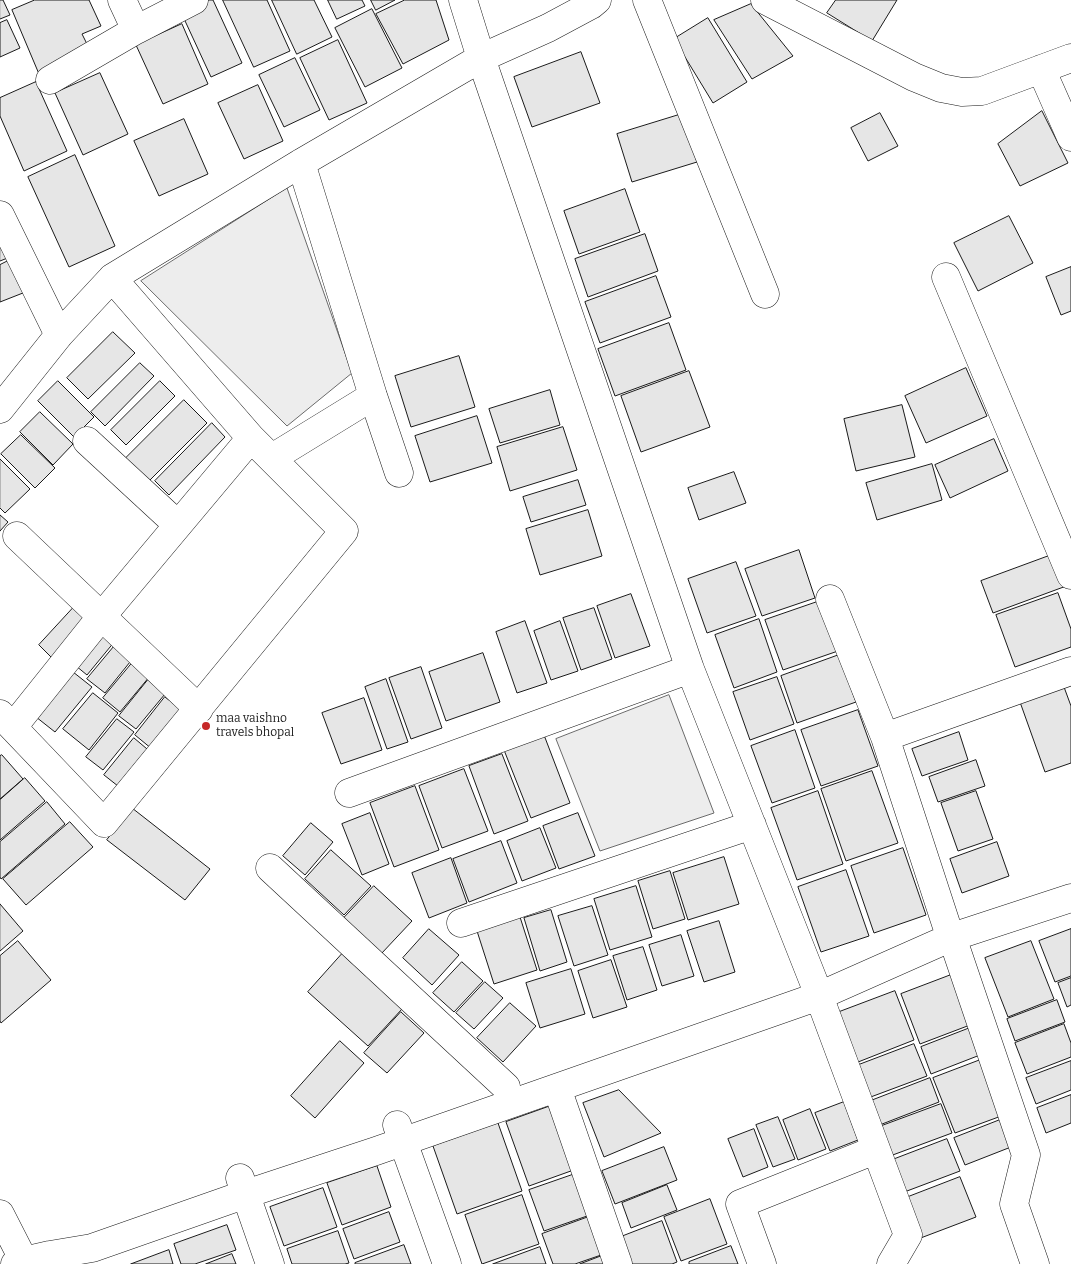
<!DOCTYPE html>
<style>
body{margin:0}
canvas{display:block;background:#fff}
</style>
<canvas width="1071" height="1264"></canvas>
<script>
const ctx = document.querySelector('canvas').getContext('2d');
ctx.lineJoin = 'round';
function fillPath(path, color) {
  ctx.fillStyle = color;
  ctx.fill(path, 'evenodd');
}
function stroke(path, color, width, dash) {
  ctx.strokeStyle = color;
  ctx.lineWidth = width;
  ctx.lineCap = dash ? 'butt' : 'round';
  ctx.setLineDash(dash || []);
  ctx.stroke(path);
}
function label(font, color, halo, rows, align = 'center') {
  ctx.font = font + ' Bitter,serif';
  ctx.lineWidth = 4;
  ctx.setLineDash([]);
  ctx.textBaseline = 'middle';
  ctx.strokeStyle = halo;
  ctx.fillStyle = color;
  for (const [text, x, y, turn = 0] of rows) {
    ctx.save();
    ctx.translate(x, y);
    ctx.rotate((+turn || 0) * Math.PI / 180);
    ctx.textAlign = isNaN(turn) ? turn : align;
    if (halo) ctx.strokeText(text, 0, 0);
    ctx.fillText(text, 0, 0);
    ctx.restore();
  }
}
const built = new Path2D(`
 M 287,188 L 352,373 L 287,426 L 141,281 Z
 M 669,695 L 714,813 L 600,851 L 556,739 Z`);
const building = new Path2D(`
 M 0,0 L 3,0 L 10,15 L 0,19 Z
 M 35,0 L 89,0 L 101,26 L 82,34 L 88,46 L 39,74 L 12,10 Z
 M 203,0 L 213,0 L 242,63 L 211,77 L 180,10 Z
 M 223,0 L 267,0 L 290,51 L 254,67 Z
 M 272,0 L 314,0 L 332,37 L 297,54 Z
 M 328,0 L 362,0 L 365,6 L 337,19 Z
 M 371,0 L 395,0 L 376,10 Z
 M 405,0 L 436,0 L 449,40 L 403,64 L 376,14 Z
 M 836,0 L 897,0 L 872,41 L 827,13 Z
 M 751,4 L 793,56 L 752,79 L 714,20 Z
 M 372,9 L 402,68 L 365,87 L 335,28 Z
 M 708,18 L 747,82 L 713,103 L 674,39 Z
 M 7,20 L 20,48 L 0,57 L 0,23 Z
 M 182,24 L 208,84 L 163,104 L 136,45 Z
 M 338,40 L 367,103 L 329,120 L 300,58 Z
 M 581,52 L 600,103 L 532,127 L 514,77 Z
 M 295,58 L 320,110 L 284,127 L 259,75 Z
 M 100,73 L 128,134 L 83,155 L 55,93 Z
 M 36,82 L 67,151 L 24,171 L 0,116 L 0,98 Z
 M 258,85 L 283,141 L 244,159 L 218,103 Z
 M 1042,111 L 1068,163 L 1020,186 L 998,144 Z
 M 880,113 L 898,146 L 868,161 L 851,128 Z
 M 682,114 L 697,162 L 632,182 L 617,134 Z
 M 184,119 L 208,174 L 159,196 L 134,141 Z
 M 75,155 L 115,246 L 69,267 L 28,177 Z
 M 625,189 L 640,232 L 579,254 L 564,211 Z
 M 1009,216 L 1033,263 L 978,291 L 954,243 Z
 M 0,234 L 10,257 L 0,261 Z
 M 645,234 L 658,271 L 588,297 L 575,259 Z
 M 14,258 L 28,291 L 0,302 L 0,265 Z
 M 1071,267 L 1071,311 L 1061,315 L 1046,277 Z
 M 656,276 L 671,317 L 600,343 L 585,302 Z
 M 669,323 L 686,370 L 615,396 L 598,349 Z
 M 113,332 L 135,353 L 88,399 L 67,378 Z
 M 459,356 L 475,407 L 411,427 L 395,376 Z
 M 140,363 L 154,376 L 105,426 L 91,412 Z
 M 966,368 L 987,416 L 926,443 L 905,396 Z
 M 689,371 L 710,427 L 641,452 L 621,396 Z
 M 58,381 L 94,417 L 74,437 L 38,401 Z
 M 160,381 L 175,396 L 126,445 L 111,430 Z
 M 550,390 L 560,425 L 500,443 L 489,409 Z
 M 184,400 L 207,423 L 148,482 L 125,459 Z
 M 902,405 L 915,457 L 856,471 L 844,419 Z
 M 40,412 L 73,444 L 53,465 L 20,432 Z
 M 477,416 L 492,463 L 430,482 L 415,436 Z
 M 212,423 L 225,437 L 169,495 L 155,481 Z
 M 563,427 L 577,470 L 510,491 L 497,447 Z
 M 21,435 L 55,468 L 35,488 L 1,454 Z
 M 994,439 L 1008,471 L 950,498 L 935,465 Z
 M 0,459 L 30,489 L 5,513 L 0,508 Z
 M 932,464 L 942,500 L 877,520 L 866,483 Z
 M 734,472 L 746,503 L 699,520 L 688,488 Z
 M 578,480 L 586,505 L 531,522 L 523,497 Z
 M 588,510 L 602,556 L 540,575 L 526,529 Z
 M 0,515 L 8,522 L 0,531 Z
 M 799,550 L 815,598 L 762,616 L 745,569 Z
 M 1057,553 L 1069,585 L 993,613 L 981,581 Z
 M 736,562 L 756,616 L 707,633 L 688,579 Z
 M 1058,593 L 1071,629 L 1071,647 L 1015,667 L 996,615 Z
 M 631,594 L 650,646 L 615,658 L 597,606 Z
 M 820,601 L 838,651 L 783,670 L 765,620 Z
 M 74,607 L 91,615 L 52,658 L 39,645 Z
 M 594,608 L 612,659 L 581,670 L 563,618 Z
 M 759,619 L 777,672 L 734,688 L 715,635 Z
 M 525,621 L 547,683 L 517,693 L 496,632 Z
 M 560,621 L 578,671 L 551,680 L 534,631 Z
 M 98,627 L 115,641 L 87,675 L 70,661 Z
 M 117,643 L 134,657 L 105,693 L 87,679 Z
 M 483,653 L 500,702 L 446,721 L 429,672 Z
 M 839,655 L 856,702 L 797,723 L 781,676 Z
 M 133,662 L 150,676 L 120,712 L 103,698 Z
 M 421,667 L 442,728 L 411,739 L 389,678 Z
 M 68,668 L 92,687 L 55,732 L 31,713 Z
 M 777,677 L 794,724 L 750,740 L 733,692 Z
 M 386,679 L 408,742 L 387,749 L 365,687 Z
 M 148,680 L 165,694 L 136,729 L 119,716 Z
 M 1064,687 L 1071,706 L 1071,763 L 1045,772 L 1020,702 Z
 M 93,693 L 118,713 L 89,750 L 63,729 Z
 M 165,697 L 183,711 L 152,749 L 135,735 Z
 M 364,698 L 382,750 L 341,764 L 322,713 Z
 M 858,710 L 878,766 L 821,786 L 801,730 Z
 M 117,719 L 134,732 L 103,770 L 86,757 Z
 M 795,730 L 815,788 L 772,803 L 751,746 Z
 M 959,732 L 968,760 L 922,776 L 912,749 Z
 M 544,735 L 570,803 L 531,818 L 504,750 Z
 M 134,738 L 153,754 L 123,790 L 104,775 Z
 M 502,754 L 528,821 L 494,834 L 469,766 Z
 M 2,755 L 23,779 L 0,799 L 0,756 Z
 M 976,760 L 985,786 L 938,802 L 929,777 Z
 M 464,769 L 488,831 L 442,848 L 419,786 Z
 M 872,771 L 898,843 L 846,861 L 821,789 Z
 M 25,778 L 45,801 L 0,840 L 0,800 Z
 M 415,786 L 439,850 L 394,867 L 370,803 Z
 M 818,791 L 843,864 L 797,880 L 771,808 Z
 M 976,791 L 993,839 L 958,851 L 941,803 Z
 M 47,802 L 65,824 L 1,879 L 0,877 L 0,842 Z
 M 132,808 L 210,869 L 185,900 L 107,840 Z
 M 370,813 L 389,864 L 362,875 L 342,824 Z
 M 578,813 L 595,856 L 559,869 L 543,826 Z
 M 70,822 L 93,847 L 26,905 L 3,879 Z
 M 311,823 L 333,842 L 305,875 L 283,856 Z
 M 540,828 L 556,868 L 522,881 L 507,841 Z
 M 501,841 L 517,883 L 469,902 L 453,859 Z
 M 997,842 L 1009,876 L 962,893 L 950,859 Z
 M 903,848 L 926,915 L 874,933 L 851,866 Z
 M 331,850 L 371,886 L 344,915 L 305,879 Z
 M 724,857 L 739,904 L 688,920 L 673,873 Z
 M 451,858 L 467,903 L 429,918 L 412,873 Z
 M 846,870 L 869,936 L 821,952 L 798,887 Z
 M 670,871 L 685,919 L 653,929 L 638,881 Z
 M 374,886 L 412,921 L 381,954 L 343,919 Z
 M 636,886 L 652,937 L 610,950 L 594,899 Z
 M 0,904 L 23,931 L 0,951 Z
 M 592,906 L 608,955 L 574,966 L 558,916 Z
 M 551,910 L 567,962 L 540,971 L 524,918 Z
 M 520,917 L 537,970 L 494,984 L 477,931 Z
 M 719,921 L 735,972 L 704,982 L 687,931 Z
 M 429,929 L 459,955 L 432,985 L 403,958 Z
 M 1071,929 L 1071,976 L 1055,982 L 1039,941 Z
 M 681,935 L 694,976 L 662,986 L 649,945 Z
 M 18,941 L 51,980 L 1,1023 L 0,1021 L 0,956 Z
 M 1031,941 L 1054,999 L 1008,1017 L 985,958 Z
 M 643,947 L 657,990 L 627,1000 L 613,956 Z
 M 342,954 L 402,1009 L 368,1046 L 308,992 Z
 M 611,960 L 627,1007 L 593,1018 L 578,971 Z
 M 462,962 L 483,981 L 454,1012 L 433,993 Z
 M 571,969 L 585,1014 L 540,1028 L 526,983 Z
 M 951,975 L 970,1025 L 920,1044 L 901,994 Z
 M 1071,978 L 1071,1005 L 1067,1007 L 1058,983 Z
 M 485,982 L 503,998 L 474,1029 L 456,1013 Z
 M 895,991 L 914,1040 L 853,1064 L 834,1014 Z
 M 1057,1000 L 1065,1022 L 1015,1041 L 1007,1019 Z
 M 510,1003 L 536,1026 L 503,1062 L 477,1038 Z
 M 401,1012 L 424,1033 L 387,1073 L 364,1053 Z
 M 1064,1024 L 1071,1043 L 1071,1057 L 1027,1074 L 1015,1043 Z
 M 970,1028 L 980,1055 L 931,1074 L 921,1047 Z
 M 340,1041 L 364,1063 L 315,1118 L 291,1096 Z
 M 914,1044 L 927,1076 L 868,1098 L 856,1066 Z
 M 983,1059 L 1004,1115 L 955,1133 L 933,1078 Z
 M 1071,1061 L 1071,1090 L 1036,1104 L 1026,1078 Z
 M 930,1078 L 939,1102 L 877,1126 L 868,1102 Z
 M 619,1090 L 661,1133 L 604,1157 L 583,1103 Z
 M 1071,1095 L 1071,1123 L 1046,1133 L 1037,1108 Z
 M 844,1102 L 858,1140 L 830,1151 L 815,1113 Z
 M 559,1103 L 582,1167 L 529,1186 L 506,1122 Z
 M 941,1104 L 952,1133 L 890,1156 L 879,1127 Z
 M 810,1109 L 826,1149 L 798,1160 L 783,1120 Z
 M 778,1117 L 795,1159 L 773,1167 L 756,1125 Z
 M 1000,1120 L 1011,1147 L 965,1165 L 954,1138 Z
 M 498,1123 L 522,1191 L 457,1214 L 433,1146 Z
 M 754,1129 L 768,1167 L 743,1177 L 728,1139 Z
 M 947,1139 L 960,1171 L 899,1194 L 887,1162 Z
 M 664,1147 L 677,1180 L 615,1204 L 602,1171 Z
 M 377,1166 L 391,1207 L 342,1225 L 327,1183 Z
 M 575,1174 L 590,1215 L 544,1231 L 529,1190 Z
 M 960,1177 L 976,1217 L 918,1239 L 903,1199 Z
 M 667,1185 L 677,1210 L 631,1228 L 622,1203 Z
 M 323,1188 L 337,1227 L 284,1246 L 270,1207 Z
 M 522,1195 L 539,1244 L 482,1264 L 465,1215 Z
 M 710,1199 L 727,1244 L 681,1261 L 664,1217 Z
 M 389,1212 L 400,1242 L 354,1259 L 343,1229 Z
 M 594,1215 L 607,1253 L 575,1264 L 553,1264 L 542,1234 Z
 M 662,1221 L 677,1262 L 672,1264 L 622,1264 L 613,1240 Z
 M 227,1225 L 236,1250 L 195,1264 L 181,1264 L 174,1244 Z
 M 338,1231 L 349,1263 L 345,1264 L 292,1264 L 287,1249 Z
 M 404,1245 L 411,1264 L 355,1264 L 355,1263 Z
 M 731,1246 L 738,1264 L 689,1264 L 689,1262 Z
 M 540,1247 L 546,1264 L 493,1264 Z
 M 169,1250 L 173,1264 L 131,1264 Z
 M 232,1254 L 236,1264 L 206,1264 Z
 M 607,1254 L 610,1264 L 580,1264 Z`);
const minor = new Path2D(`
 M 122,0 L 136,30
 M 463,0 L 481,58 L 690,669 L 813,980 L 908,1235 L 891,1264
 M 647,0 L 765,294
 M 765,0 L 914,77 L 941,88 L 962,92 L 982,91 L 1071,58
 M 1041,69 L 1071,137
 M 50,80 L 136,30 L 194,0
 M 301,163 L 373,396 L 399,473
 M 0,215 L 59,335
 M 946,277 L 1071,575
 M 0,409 L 59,335 L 112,278 L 301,163 L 481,58 L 548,28 L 591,5 L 597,0
 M 87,441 L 178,525
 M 272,458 L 373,396
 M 17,536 L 199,709
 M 830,599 L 885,737 L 948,930 L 952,937 L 1026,1155 L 1014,1204 L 1035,1264
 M 0,714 L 104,823 L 344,531 L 251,438 L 112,278
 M 13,727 L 101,617 L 251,438
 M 885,737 L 1071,671
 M 349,793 L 690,669
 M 270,868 L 506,1087
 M 461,923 L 752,825
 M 557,1088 L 618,1264
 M 397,1125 L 447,1264
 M 240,1178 L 270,1264
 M 0,1214 L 24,1261
 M 15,1264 L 24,1261 L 50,1255 L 92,1248 L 246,1194 L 376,1151 L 819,996 L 952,937 L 1071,898
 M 762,1264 L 740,1204 L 875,1150`);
const markers = [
 [206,726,5,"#c62828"]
];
const poiNames = [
 ["maa vaishno",216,719],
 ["travels bhopal",216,733]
];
fillPath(built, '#ededed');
stroke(built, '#6a6a6a', 1);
fillPath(building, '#e6e6e6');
stroke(building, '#1a1a1a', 1);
stroke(minor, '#1a1a1a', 29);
stroke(minor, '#fff', 28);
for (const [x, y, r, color] of markers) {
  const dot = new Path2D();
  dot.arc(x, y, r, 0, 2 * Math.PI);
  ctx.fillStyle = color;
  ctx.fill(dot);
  stroke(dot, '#fff', 2);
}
label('12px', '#1a1a1a', '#fff', poiNames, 'left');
</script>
